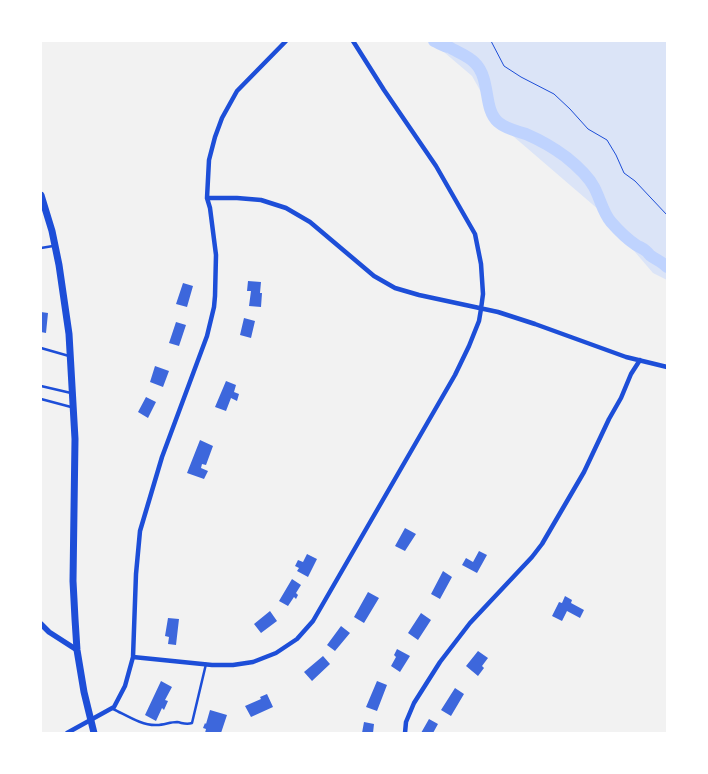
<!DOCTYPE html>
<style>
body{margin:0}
#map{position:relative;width:708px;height:774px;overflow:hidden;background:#f2f2f2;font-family:Montserrat,sans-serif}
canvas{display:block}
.frame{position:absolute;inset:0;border:42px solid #fff;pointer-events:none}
</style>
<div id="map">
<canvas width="708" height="774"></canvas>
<div class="frame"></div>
</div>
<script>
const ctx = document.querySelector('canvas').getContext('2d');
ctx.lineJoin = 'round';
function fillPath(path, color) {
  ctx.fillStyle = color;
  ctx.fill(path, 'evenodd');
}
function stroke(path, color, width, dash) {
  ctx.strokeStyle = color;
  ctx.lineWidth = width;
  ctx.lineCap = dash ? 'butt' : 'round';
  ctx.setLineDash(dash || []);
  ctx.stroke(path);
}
const green = new Path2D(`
 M 431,41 L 667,41 L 667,280 L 653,273 L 599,210 L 499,124 L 472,76 Z`);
const river = new Path2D(`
 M 434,41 C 439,43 444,47 449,47 C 457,52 469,56 475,63 C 491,79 483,109 498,122 C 506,129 517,131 526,134 C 540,140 554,148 566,157 C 576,165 588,176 594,187 C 600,198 603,213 611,222 C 618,230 627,239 636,245 C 639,247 643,248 646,251 C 648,252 649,255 651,256 C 657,260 662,262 667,267`);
const building = new Path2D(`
 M 248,281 L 261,282 L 260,293 L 262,293 L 261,307 L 249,306 L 251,291 L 247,291 Z
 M 183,283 L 193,286 L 187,307 L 176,304 Z
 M 41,312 L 48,313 L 46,333 L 41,332 Z
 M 244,318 L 255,321 L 251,338 L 240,335 Z
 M 176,322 L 186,325 L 179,346 L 169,343 Z
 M 155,366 L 169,371 L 163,387 L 150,382 Z
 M 226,381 L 236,385 L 234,392 L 239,394 L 237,401 L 231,398 L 226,411 L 215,407 Z
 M 146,397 L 156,402 L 148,418 L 138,412 Z
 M 200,440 L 213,446 L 206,465 L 202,464 L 201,468 L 208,471 L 204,479 L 187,473 Z
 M 405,528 L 416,534 L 405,551 L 395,546 Z
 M 479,551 L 487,555 L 477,573 L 462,565 L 466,558 L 473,562 Z
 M 307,554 L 317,559 L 308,577 L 297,571 L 299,568 L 295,566 L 298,560 L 303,562 Z
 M 443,571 L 452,577 L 440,599 L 431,594 Z
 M 292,579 L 301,585 L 296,593 L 298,595 L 296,599 L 294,597 L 288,606 L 279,601 Z
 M 368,592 L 379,598 L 364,623 L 354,617 Z
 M 565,596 L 572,600 L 571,603 L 584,610 L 580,618 L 567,611 L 562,621 L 552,616 L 559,602 L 562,603 Z
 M 270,611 L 277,621 L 261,633 L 254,624 Z
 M 421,613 L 431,620 L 418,640 L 408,633 Z
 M 168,618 L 179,619 L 176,645 L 168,644 L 169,637 L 165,636 Z
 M 341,626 L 350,633 L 335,651 L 327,645 Z
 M 397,649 L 410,656 L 400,672 L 391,666 L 396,657 L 394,655 Z
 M 478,651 L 488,658 L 482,666 L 484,668 L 478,676 L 466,666 Z
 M 323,656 L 330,664 L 312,681 L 304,672 Z
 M 161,681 L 172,687 L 165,700 L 168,701 L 164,710 L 162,708 L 156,721 L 145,715 Z
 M 377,681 L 387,685 L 377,711 L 366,707 Z
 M 455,688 L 464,694 L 451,716 L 441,710 Z
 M 267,694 L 273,707 L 251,717 L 245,706 L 261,699 L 260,697 Z
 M 210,710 L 227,715 L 221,733 L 205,733 L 206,729 L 203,728 L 205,723 L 206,724 Z
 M 429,719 L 438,724 L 433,733 L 421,733 Z
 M 364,722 L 374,724 L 373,733 L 362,733 Z`);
const path = new Path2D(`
 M 491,41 L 504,66 L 521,77 L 554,94 L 570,109 L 588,129 L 607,140 L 616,155 L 624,173 L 635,181 L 667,215`);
const service = new Path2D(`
 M 41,248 L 53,246
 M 41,348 L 69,356
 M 41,386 L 71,393
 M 41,399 L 71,407
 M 113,709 C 126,715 142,726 157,725 C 164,725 170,722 177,722 C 183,723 186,725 192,723 L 206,664`);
const minor = new Path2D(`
 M 207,198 L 237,198 L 261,200 L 286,208 L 310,222 L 374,276 L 395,288 L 419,295 L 498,312 L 535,324 L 626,357 L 667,367
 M 133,657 L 212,665 L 233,665 L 253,662 L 276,653 L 297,639 L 313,621 L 455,375 L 469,346 L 479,321 L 481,309 L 483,294 L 481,264 L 475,234 L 436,166 L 384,90 L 353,41
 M 67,733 L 114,707 L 125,686 L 133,657 L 136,574 L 140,531 L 162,457 L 207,336 L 214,307 L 215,296 L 216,255 L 210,208 L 207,198 L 209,160 L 215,137 L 222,118 L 237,91 L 286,41
 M 405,733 L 406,722 L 414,703 L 440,662 L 470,623 L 532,557 L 542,544 L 584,472 L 609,419 L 621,398 L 631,374 L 640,360`);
const tertiary = new Path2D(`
 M 41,624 L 49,632 L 77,650`);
const primary = new Path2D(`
 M 41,195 L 52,231 L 59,265 L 69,334 L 75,439 L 73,581 L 75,619 L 77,650 L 84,692 L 94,733`);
fillPath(green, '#dbe4f7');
stroke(river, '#bfd3fe', 12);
fillPath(building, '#3d67dc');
stroke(path, '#1d4ed8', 1);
stroke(service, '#1d4ed8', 2.5);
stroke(minor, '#1d4ed8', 4.5);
stroke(tertiary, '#1d4ed8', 5.5);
stroke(primary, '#1d4ed8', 7);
</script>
